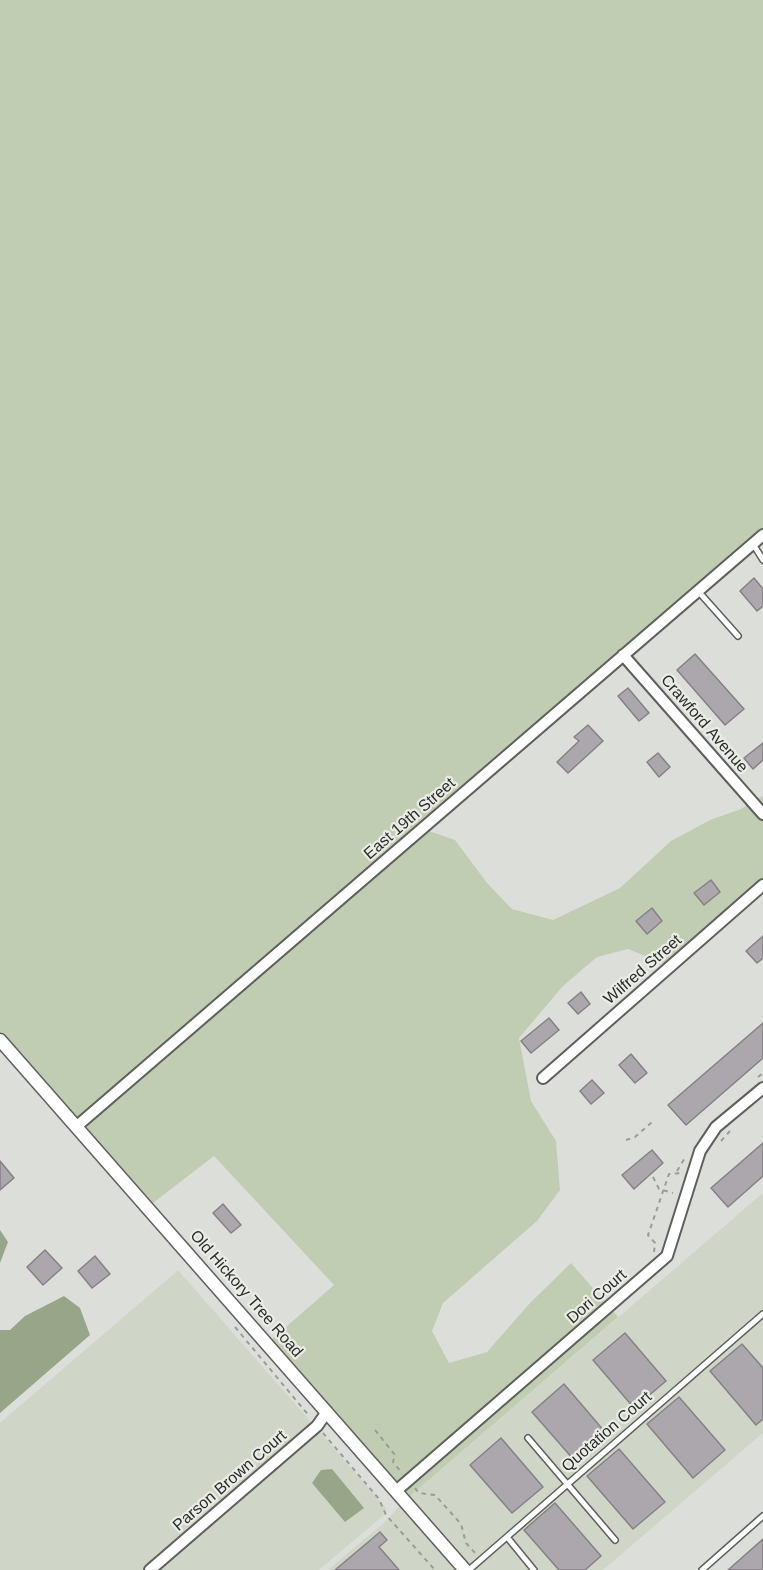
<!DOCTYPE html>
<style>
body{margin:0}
canvas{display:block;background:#dcdfd9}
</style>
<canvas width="763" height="1570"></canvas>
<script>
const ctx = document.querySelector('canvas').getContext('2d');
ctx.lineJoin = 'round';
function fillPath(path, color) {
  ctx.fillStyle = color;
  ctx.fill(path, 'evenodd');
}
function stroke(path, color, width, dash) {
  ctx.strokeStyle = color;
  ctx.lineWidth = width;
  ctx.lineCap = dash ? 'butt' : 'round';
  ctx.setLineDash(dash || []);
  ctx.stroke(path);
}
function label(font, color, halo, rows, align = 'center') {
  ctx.font = font + ' Helvetica,sans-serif';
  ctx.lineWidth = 4.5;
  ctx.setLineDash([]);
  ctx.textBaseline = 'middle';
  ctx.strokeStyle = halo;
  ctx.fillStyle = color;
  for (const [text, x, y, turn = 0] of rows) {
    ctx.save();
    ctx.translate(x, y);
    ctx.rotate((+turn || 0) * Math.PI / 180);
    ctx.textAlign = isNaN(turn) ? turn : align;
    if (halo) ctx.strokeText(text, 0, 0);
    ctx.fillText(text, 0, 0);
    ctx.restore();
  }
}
const built = new Path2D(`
 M 763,1193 L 763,1433 L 603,1570 L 473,1570 L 409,1497 Z
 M 178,1270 L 387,1509 L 382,1513 L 384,1515 L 319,1570 L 0,1570 L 0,1423 Z
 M 400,1505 L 457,1570 L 328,1570 L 387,1520 Z`);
const green = new Path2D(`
 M 0,0 L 763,0 L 763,542 L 429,831 L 455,840 L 487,883 L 512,909 L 553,920 L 620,888 L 671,841 L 710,820 L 741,809 L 763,796 L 763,891 L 691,954 L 662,963 L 628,949 L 597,957 L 563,986 L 519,1038 L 531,1101 L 556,1141 L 560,1190 L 537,1221 L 443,1303 L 432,1331 L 449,1363 L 487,1352 L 530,1303 L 571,1263 L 618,1317 L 409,1497 L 271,1340 L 334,1285 L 214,1156 L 153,1203 L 0,1031 Z`);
const water = new Path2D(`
 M 0,1230 L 8,1242 L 0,1263 Z
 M 64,1296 L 80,1308 L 90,1335 L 0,1413 L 0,1330 L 10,1330 L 25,1316 Z
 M 332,1469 L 364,1508 L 345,1522 L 312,1483 L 321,1470 Z`);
const building = new Path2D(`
 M 754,578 L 763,589 L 763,606 L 757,611 L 740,591 Z
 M 695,654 L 744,709 L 725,725 L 677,670 Z
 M 628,688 L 649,713 L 639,721 L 618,696 Z
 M 588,725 L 603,741 L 568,773 L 557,762 L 579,741 L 574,737 Z
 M 763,743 L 763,760 L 753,769 L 744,758 Z
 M 658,753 L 670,767 L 659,777 L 647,762 Z
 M 711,880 L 720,892 L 704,905 L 694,893 Z
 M 652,908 L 662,921 L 647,934 L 636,921 Z
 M 763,936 L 763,958 L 757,963 L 746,951 Z
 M 581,992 L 590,1004 L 578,1014 L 568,1003 Z
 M 549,1018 L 559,1030 L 531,1053 L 521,1041 Z
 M 763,1023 L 763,1058 L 686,1125 L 668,1105 Z
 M 631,1054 L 647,1073 L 635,1083 L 619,1065 Z
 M 592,1080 L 604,1093 L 591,1104 L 580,1091 Z
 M 763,1143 L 763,1176 L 728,1207 L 711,1188 Z
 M 652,1150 L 663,1163 L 634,1189 L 622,1175 Z
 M 0,1161 L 14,1178 L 0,1190 Z
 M 223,1204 L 241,1225 L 231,1233 L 213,1213 Z
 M 45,1250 L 62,1268 L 43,1285 L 27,1267 Z
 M 95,1256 L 110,1274 L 92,1288 L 78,1271 Z
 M 625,1333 L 666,1381 L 634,1408 L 593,1360 Z
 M 742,1344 L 763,1368 L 763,1419 L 756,1425 L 710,1371 Z
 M 564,1384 L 605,1432 L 574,1460 L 532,1412 Z
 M 679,1397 L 725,1450 L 693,1478 L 647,1424 Z
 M 501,1438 L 543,1487 L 512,1513 L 470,1465 Z
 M 619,1449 L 665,1502 L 633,1529 L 587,1476 Z
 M 555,1503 L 601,1556 L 585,1570 L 559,1570 L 524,1530 Z
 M 380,1532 L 387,1540 L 379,1547 L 399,1570 L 335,1570 Z
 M 763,1539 L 763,1570 L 728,1570 Z`);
const path = new Path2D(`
 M 758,1077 L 763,1073
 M 626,1140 L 635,1137 L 652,1122
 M 721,1141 L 730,1131
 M 677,1171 L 686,1156
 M 653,1177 L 659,1189 L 673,1193
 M 654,1252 L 655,1243 L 648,1235 L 669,1174 L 681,1173
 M 235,1327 L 310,1417
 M 375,1430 L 395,1455 L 393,1462 L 401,1472
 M 323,1433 L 379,1499 L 386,1515 L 435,1570
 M 415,1488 L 419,1493 L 435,1495 L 461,1524 L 466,1543 L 476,1554`);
const service = new Path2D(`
 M 753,544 L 763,560
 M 698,591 L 738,636
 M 528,1438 L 615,1540
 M 507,1537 L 534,1570
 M 469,1570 L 763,1314
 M 702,1570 L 763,1516`);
const minor = new Path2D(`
 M 623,655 L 763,814
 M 543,1078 L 763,885
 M 77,1126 L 763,535
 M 396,1491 L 667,1256 L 700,1151 L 716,1127 L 763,1088
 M 150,1570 L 317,1426 L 327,1412`);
const tertiary = new Path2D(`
 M 0,1040 L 465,1570`);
const streetNames = [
 ["Crawford Avenue",704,724,49],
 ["East 19th Street",410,819,-41],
 ["Wilfred Street",643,970,-41],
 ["Old Hickory Tree Road",246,1294,49],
 ["Dori Court",597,1297,-41],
 ["Quotation Court",607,1432,-41],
 ["Parson Brown Court",230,1481,-41]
];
fillPath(built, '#cfd6c8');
fillPath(green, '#c0cdb3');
fillPath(water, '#97a689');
fillPath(building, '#aca7ac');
stroke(building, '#868186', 1.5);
stroke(service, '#5e615b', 8);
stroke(minor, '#5e615b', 14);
stroke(tertiary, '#5e615b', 15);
stroke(path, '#9a9c97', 2, [4.5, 4.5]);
stroke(service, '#fff', 5);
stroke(minor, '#fff', 10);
stroke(tertiary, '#fff', 12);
label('16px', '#2c2d2b', '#e9ede6', streetNames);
</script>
